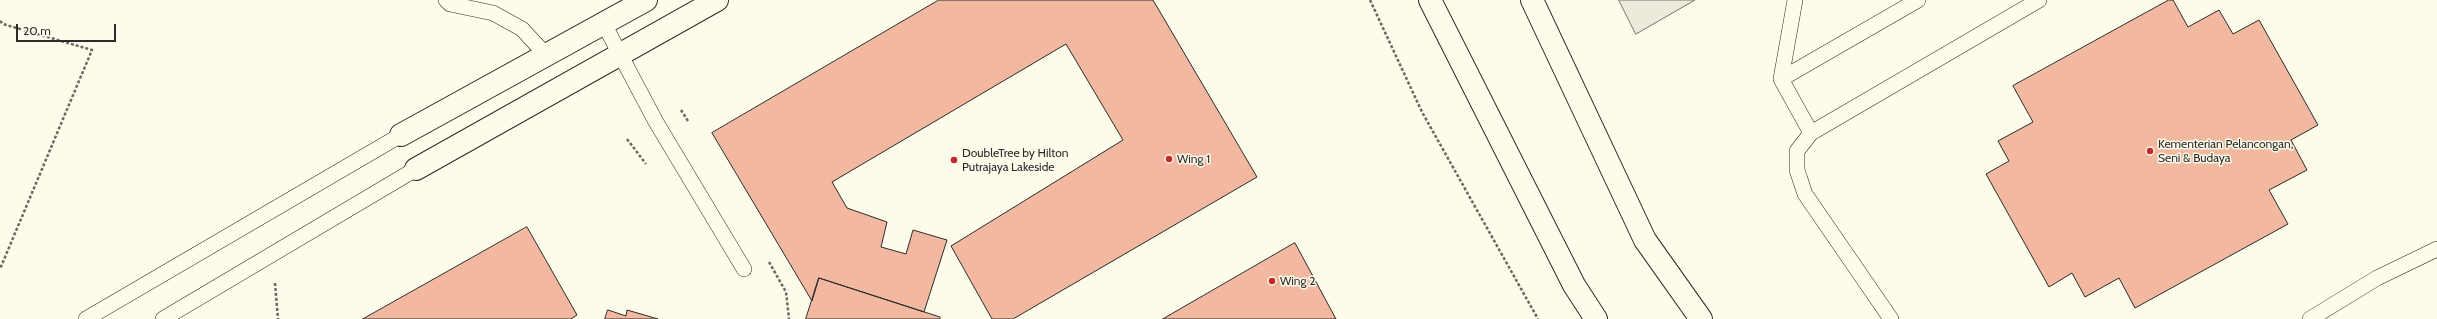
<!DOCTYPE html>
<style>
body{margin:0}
#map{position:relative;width:2437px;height:319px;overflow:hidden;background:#fdfbea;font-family:Cabin,sans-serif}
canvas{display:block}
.scale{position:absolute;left:16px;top:24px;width:100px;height:18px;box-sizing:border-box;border:2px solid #2b2b2b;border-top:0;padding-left:5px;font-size:12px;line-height:14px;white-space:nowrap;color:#2b2b2b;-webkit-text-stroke:3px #fdfbea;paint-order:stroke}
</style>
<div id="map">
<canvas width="2437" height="319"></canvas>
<div class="scale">20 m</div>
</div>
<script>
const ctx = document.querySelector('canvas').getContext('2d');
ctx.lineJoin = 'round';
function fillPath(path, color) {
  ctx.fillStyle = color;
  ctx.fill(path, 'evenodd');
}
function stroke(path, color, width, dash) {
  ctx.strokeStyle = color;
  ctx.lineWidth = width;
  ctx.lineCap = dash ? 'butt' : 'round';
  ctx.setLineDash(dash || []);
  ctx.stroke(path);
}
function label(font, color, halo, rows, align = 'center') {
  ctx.font = font + ' Cabin,sans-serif';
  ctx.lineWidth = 3;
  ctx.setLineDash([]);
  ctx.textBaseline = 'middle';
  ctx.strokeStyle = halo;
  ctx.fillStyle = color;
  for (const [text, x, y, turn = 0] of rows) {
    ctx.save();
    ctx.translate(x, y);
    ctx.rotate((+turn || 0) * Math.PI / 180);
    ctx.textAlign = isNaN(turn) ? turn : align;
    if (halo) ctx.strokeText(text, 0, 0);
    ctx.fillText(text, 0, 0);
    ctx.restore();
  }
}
const green = new Path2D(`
 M 1619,0 L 1695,0 L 1636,34 Z`);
const building = new Path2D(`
 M 939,0 L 1153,0 L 1257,177 L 1013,319 L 992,319 L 951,246 L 1123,140 L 1066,44 L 832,182 L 847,208 L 887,222 L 881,247 L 906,254 L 913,230 L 947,240 L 924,312 L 819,278 L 812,301 L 712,133 Z
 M 2169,0 L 2173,0 L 2188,27 L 2219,10 L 2233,34 L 2259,20 L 2318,125 L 2291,140 L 2307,170 L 2269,190 L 2288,224 L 2135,308 L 2119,278 L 2085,297 L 2072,273 L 2049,287 L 1986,174 L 2009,161 L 1998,141 L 2033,122 L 2013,86 Z
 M 527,227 L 577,315 L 571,319 L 363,319 Z
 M 1295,243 L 1336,319 L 1163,319 Z
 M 819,278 L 940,317 L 940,319 L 806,319 Z
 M 608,310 L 626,316 L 627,310 L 658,319 L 605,319 Z`);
const path = new Path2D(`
 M 1370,0 L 1422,112 L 1538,319
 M 0,21 L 3,24 L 92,50 L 0,269
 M 681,110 L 688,121
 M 627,139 L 646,164
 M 769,262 L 786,292 L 789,319
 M 275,283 L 278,319`);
const service = new Path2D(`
 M 446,0 L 450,4 L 493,13 L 522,29 L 547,56
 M 1795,0 L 1781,79 L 1811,133
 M 604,24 L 656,122 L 744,269
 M 1781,79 L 1918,0
 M 86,319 L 401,135
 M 163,319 L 416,169
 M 1891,319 L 1805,194 L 1797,170 L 1797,151 L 1811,133 L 2039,0
 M 2310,319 L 2377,278 L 2437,249`);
const minor = new Path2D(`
 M 401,135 L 646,0
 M 416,169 L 717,0`);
const tertiary = new Path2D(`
 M 1430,0 L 1574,285 L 1596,319
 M 1532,0 L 1645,240 L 1701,319`);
const markers = [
 [2150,151,4,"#c62828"],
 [1169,159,4,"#c62828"],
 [954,160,4,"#c62828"],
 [1272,281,4,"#c62828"]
];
const poiNames = [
 ["Kementerian Pelancongan,",2158,144],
 ["Seni & Budaya",2158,158],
 ["DoubleTree by Hilton",962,153],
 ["Putrajaya Lakeside",962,167],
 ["Wing 1",1177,159],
 ["Wing 2",1280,281]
];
fillPath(green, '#ecebdb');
stroke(green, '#74746e', 1);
fillPath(building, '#f2b8a0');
stroke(building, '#2b2b2b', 1);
stroke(service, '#2b2b2b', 16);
stroke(minor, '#2b2b2b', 24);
stroke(tertiary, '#2b2b2b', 24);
stroke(path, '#6a6964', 2.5, [3, 2]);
stroke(service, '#fdfbea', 15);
stroke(minor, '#fdfbea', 22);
stroke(tertiary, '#fdfbea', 22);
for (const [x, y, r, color] of markers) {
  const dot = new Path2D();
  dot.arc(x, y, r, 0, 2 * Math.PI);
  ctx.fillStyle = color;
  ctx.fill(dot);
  stroke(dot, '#fdfbea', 1.5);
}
label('12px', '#2b2b2b', '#fdfbea', poiNames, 'left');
</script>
